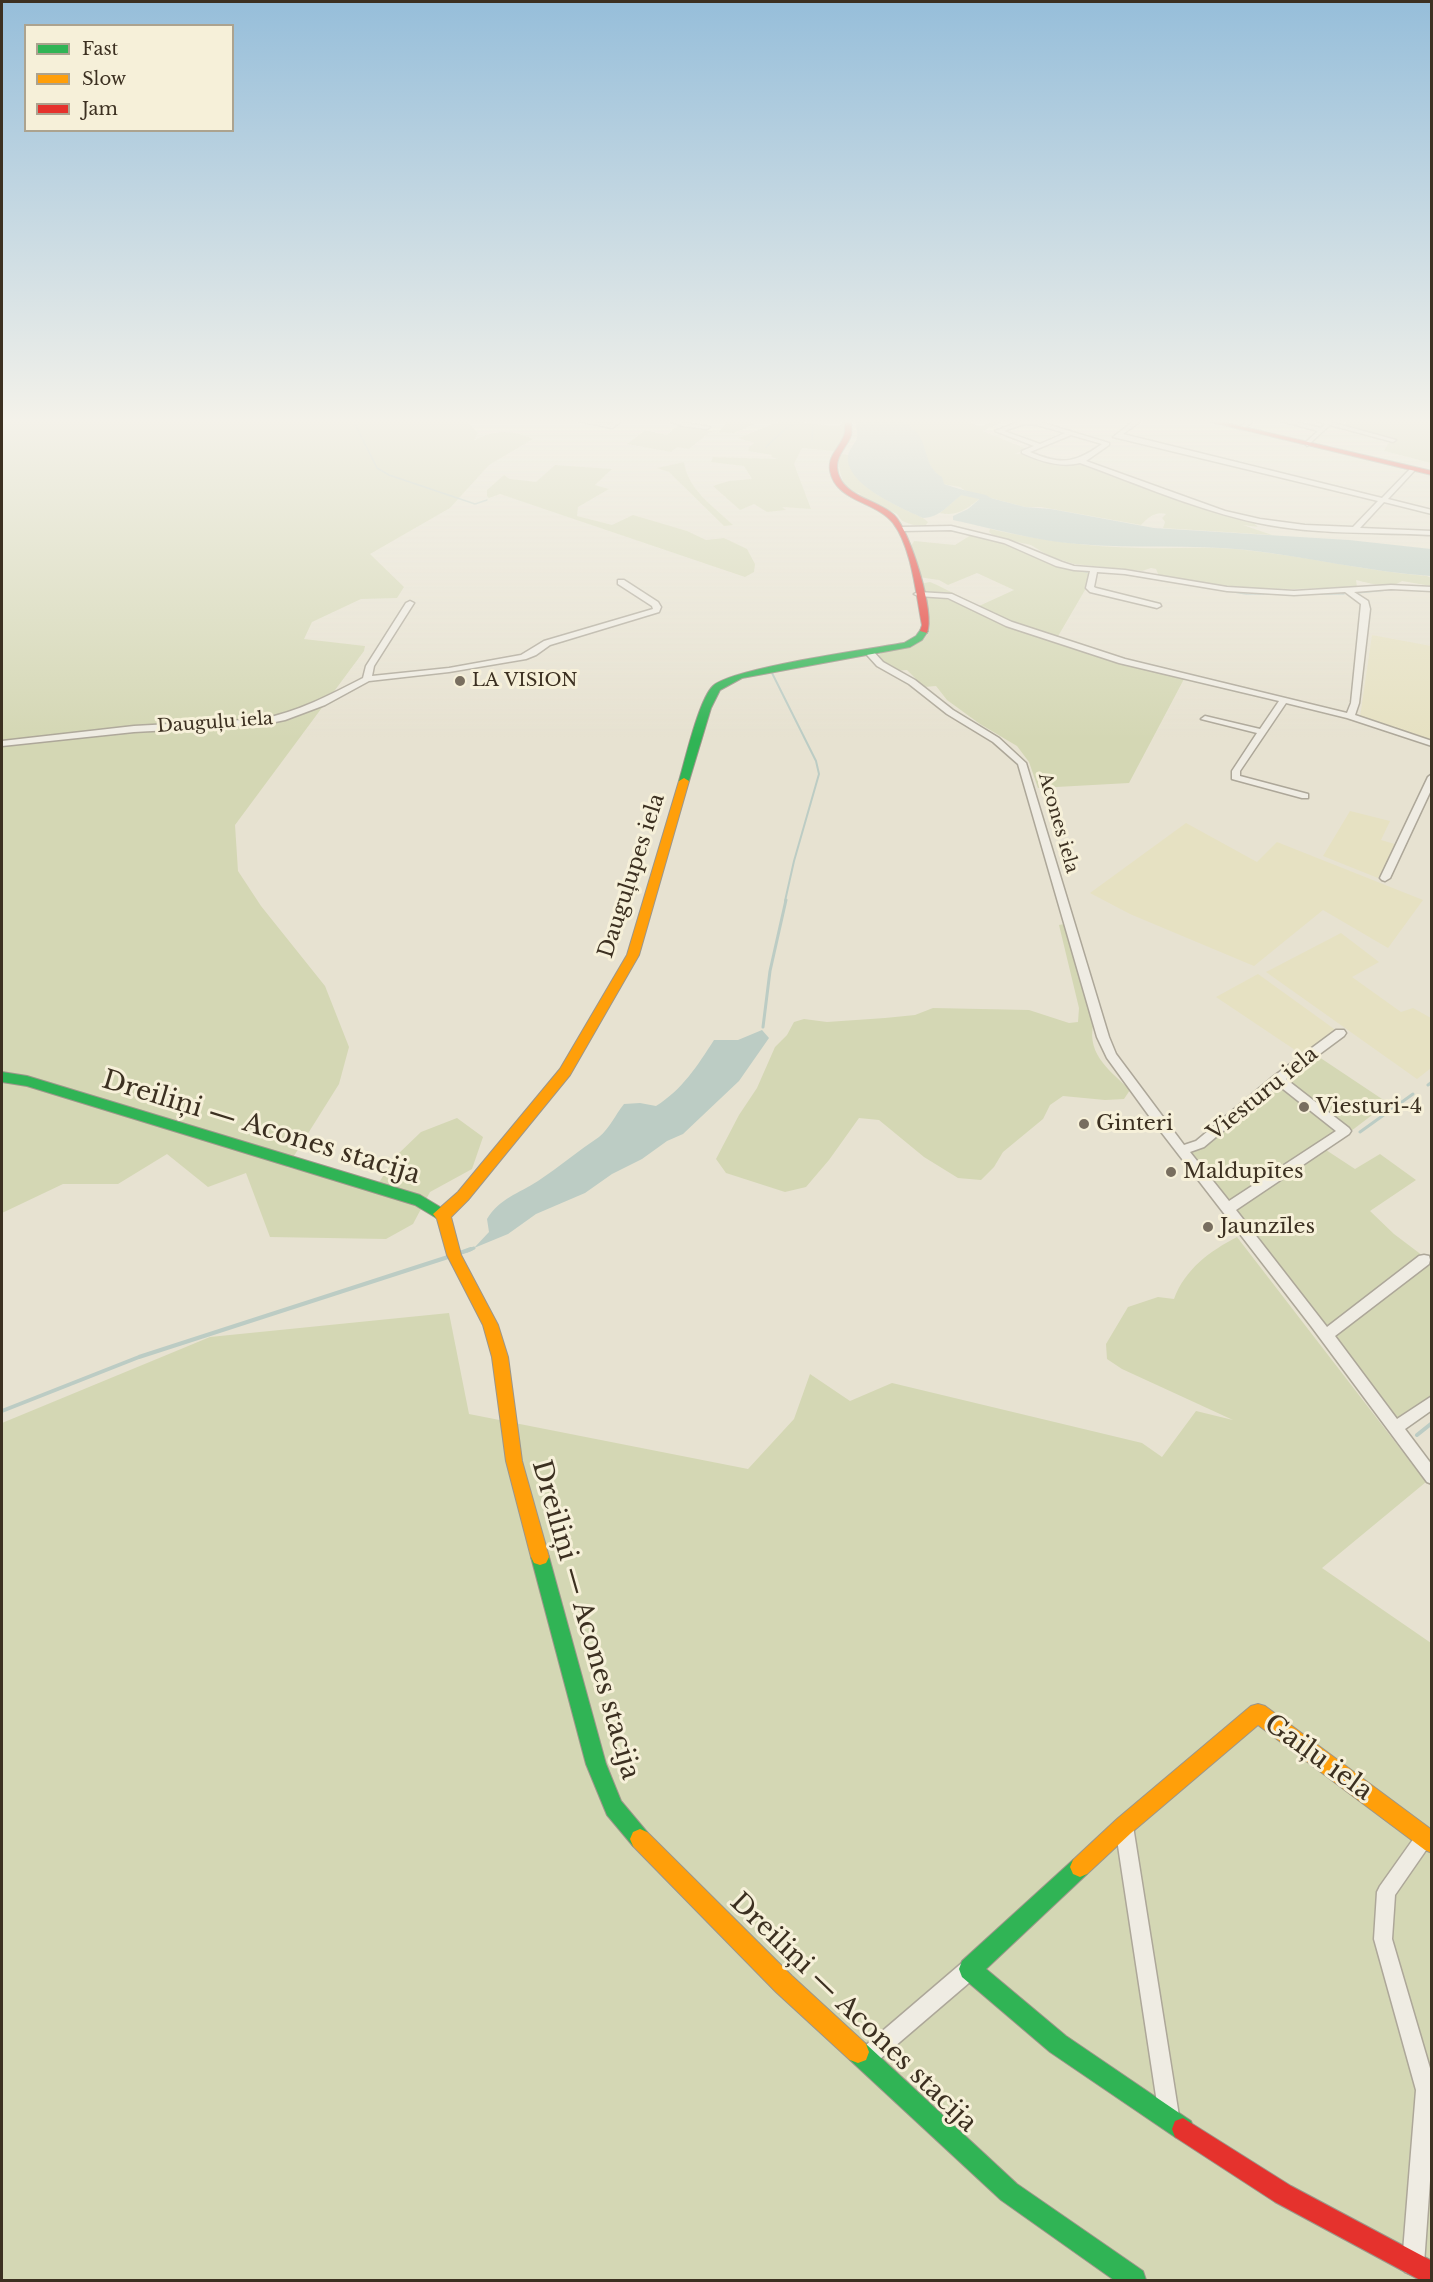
<!DOCTYPE html>
<meta charset="utf-8">
<style>
body{margin:0}
#map{position:relative;width:1433px;height:2282px;overflow:hidden;background:#e7e2d1;font-family:"Libre Baskerville",serif}
canvas{display:block}
.frame{position:absolute;inset:0;border:3px solid #3c3021;pointer-events:none}
.legend{position:absolute;left:24px;top:24px;width:210px;height:108px;box-sizing:border-box;background:#f6f0d9;border:2px solid #aca38f;margin:0;padding:8px 10px;list-style:none;font-size:18px;color:#3c3021}
.legend li{display:flex;align-items:center;gap:12px;height:30px}
.legend b{width:30px;border:2px solid #aca38f}
</style>
<div id="map">
<canvas width="1433" height="2282"></canvas>
<div class="frame"></div>
<ul class="legend">
<li><b style="height:8px;background:#30b455"></b>Fast</li>
<li><b style="height:8px;background:#ff9f0a"></b>Slow</li>
<li><b style="height:8px;background:#e5322d"></b>Jam</li>
</ul>
</div>
<script>
const ctx = document.querySelector('canvas').getContext('2d');
ctx.lineJoin = 'round';
function fillPath(path, color) {
  ctx.fillStyle = color;
  ctx.fill(path, 'evenodd');
}
function stroke(path, color, width, dash) {
  ctx.strokeStyle = color;
  ctx.lineWidth = width;
  ctx.lineCap = dash ? 'butt' : 'round';
  ctx.setLineDash(dash || []);
  ctx.stroke(path);
}
function label(font, color, halo, rows, align = 'center') {
  ctx.font = font + ' "Libre Baskerville",serif';
  ctx.lineWidth = 6;
  ctx.setLineDash([]);
  ctx.textBaseline = 'middle';
  ctx.strokeStyle = halo;
  ctx.fillStyle = color;
  for (const [text, x, y, turn = 0] of rows) {
    ctx.save();
    ctx.translate(x, y);
    ctx.rotate((+turn || 0) * Math.PI / 180);
    ctx.textAlign = isNaN(turn) ? turn : align;
    if (halo) ctx.strokeText(text, 0, 0);
    ctx.fillText(text, 0, 0);
    ctx.restore();
  }
}
const farmland = new Path2D(`
 M 1372,635 L 1431,646 L 1431,742 L 1360,717 Z
 M 1350,811 L 1390,821 L 1381,840 L 1398,845 L 1378,878 L 1323,856 Z
 M 1186,823 L 1257,862 L 1277,842 L 1423,900 L 1388,948 L 1323,910 L 1254,966 L 1130,914 L 1090,893 Z
 M 1341,933 L 1379,962 L 1352,977 L 1401,1012 L 1413,1008 L 1431,1018 L 1431,1068 L 1417,1079 L 1266,972 Z
 M 1258,974 L 1337,1031 L 1304,1056 L 1216,997 Z`);
const green = new Path2D(`
 M 2,420 L 466,420 L 478,433 L 474,441 C 492,429 514,430 533,439 L 489,465 L 450,508 L 370,554 L 404,587 L 397,598 L 361,599 L 312,622 L 304,639 L 365,646 L 364,651 L 235,825 L 238,871 L 261,906 L 325,986 L 349,1047 L 339,1084 L 287,1167 L 374,1190 L 397,1155 L 421,1132 L 457,1118 L 483,1137 L 472,1169 L 430,1192 L 413,1224 L 386,1239 L 270,1237 L 246,1173 L 208,1187 L 167,1154 L 118,1184 L 63,1184 L 2,1213 Z
 M 728,420 L 745,420 L 755,424 L 734,433 L 710,432 L 689,449 L 677,447 L 671,452 L 627,444 L 645,430 L 667,435 L 677,426 L 719,432 Z
 M 784,420 L 833,426 L 841,425 L 842,420 L 847,421 L 844,440 L 834,451 L 802,448 L 794,464 L 811,509 L 782,507 L 786,510 L 767,512 L 754,504 L 740,510 L 713,486 L 729,481 L 752,479 L 744,466 L 711,462 L 713,457 L 778,459 L 771,457 L 772,455 L 748,451 L 749,447 L 754,443 L 738,438 Z
 M 903,420 L 967,420 L 977,426 L 983,426 L 997,420 L 1004,421 L 983,431 L 1027,449 L 1015,454 L 1025,453 L 1050,462 L 1076,463 L 1144,488 L 1150,486 L 1264,524 L 1254,523 L 1258,527 L 1243,525 L 1272,535 L 1163,528 L 1165,522 L 1162,518 L 1166,514 C 1156,511 1148,517 1141,525 L 1041,507 L 1025,507 L 983,496 C 969,507 959,517 940,513 L 963,493 L 972,496 L 960,487 L 943,484 C 942,475 933,473 930,465 C 920,442 923,439 903,420 Z
 M 1340,420 L 1431,420 L 1431,463 L 1384,451 L 1391,438 L 1344,425 L 1346,422 Z
 M 843,454 L 848,455 C 856,491 893,503 923,518 L 928,522 L 926,525 L 913,525 L 902,521 L 897,514 L 865,500 L 859,493 L 850,492 C 841,482 839,469 838,456 Z
 M 684,462 C 688,490 713,506 733,525 L 724,526 L 669,472 L 657,468 Z
 M 555,465 L 612,469 L 595,485 L 609,489 L 578,507 L 577,516 L 612,525 L 633,515 L 687,531 L 706,540 L 724,538 L 747,549 L 755,564 L 754,572 L 745,577 L 500,494 L 489,498 L 487,496 L 487,490 L 504,475 L 510,479 L 536,482 Z
 M 990,529 C 1039,540 1089,547 1140,548 C 1175,549 1210,546 1245,550 C 1306,556 1366,571 1427,576 L 1431,578 L 1431,586 L 1402,581 C 1390,590 1369,583 1356,580 L 1357,587 L 1294,589 L 1234,588 L 1159,576 L 1156,569 L 1151,568 L 1142,571 L 1074,564 L 1049,556 L 1031,545 L 995,537 L 989,532 Z
 M 971,535 L 1003,542 L 1090,572 L 1092,578 L 1057,638 L 1005,621 L 949,594 L 922,591 L 920,584 L 930,582 L 937,585 L 979,606 L 1014,590 L 977,573 L 948,585 L 939,580 L 918,577 L 910,548 L 914,541 L 955,545 Z
 M 929,596 C 958,598 975,614 1002,624 C 1062,645 1122,663 1184,679 L 1129,783 L 1038,788 L 1029,762 L 1017,746 L 980,724 L 947,700 L 936,686 L 924,687 L 907,670 L 894,671 L 880,659 L 879,655 L 883,652 L 923,640 C 936,628 928,612 924,598 Z
 M 1069,923 L 1095,1018 C 1084,1052 1107,1068 1130,1090 L 1124,1099 L 1105,1100 L 1063,1096 L 1050,1105 L 1043,1119 L 1003,1152 L 994,1167 L 981,1180 L 958,1178 L 924,1157 L 879,1120 L 859,1118 L 829,1160 L 806,1187 L 785,1192 L 726,1173 L 716,1159 L 739,1115 L 757,1088 L 775,1047 L 787,1035 L 794,1022 L 804,1019 L 827,1022 L 885,1018 L 915,1015 L 933,1008 L 1029,1010 L 1069,1023 L 1078,1022 L 1079,1008 L 1059,925 Z
 M 1313,1053 L 1388,1103 L 1326,1150 L 1355,1169 L 1380,1154 L 1416,1180 L 1370,1211 L 1394,1234 L 1431,1262 L 1431,1402 L 1395,1428 L 1182,1150 L 1201,1144 Z
 M 1237,1237 L 1426,1482 L 1322,1568 L 1431,1643 L 1431,2280 L 2,2280 L 2,1423 L 210,1337 L 449,1313 L 469,1414 L 748,1469 L 794,1419 L 810,1374 L 850,1401 L 892,1383 L 1142,1443 L 1162,1457 L 1196,1411 L 1233,1420 L 1122,1369 L 1107,1359 L 1106,1344 L 1128,1307 L 1158,1297 L 1174,1299 C 1185,1269 1210,1251 1237,1237 Z`);
const water = new Path2D(`
 M 857,420 L 903,420 C 908,425 917,431 920,437 C 928,452 926,468 942,477 L 944,484 L 975,494 L 972,496 L 963,494 C 950,503 940,518 923,518 C 902,508 844,485 848,455 C 849,449 855,444 857,438 C 858,432 855,426 857,420 Z
 M 983,496 L 1025,507 L 1051,509 L 1154,528 L 1349,540 L 1431,549 L 1431,576 C 1369,572 1309,557 1247,550 C 1190,544 1134,549 1078,544 C 1036,541 995,529 953,520 L 953,516 L 968,509 Z
 M 762,1030 L 769,1038 L 739,1081 L 683,1134 L 667,1141 L 642,1159 L 612,1174 L 585,1193 L 536,1214 L 508,1234 L 474,1248 L 489,1232 L 487,1219 C 500,1198 518,1194 538,1181 C 559,1167 578,1151 599,1137 C 610,1128 615,1115 624,1104 L 640,1103 L 656,1106 C 682,1090 698,1065 714,1040 L 738,1040 Z`);
const streamFar3 = new Path2D(`
 M 353,420 L 377,468 L 389,475 L 475,504 L 487,500
 M 812,440 L 813,425
 M 766,447 L 785,429 L 798,421
 M 946,530 L 963,533
 M 996,541 L 1010,545
 M 1060,567 L 1087,572
 M 1117,573 L 1246,594 L 1344,594
 M 1409,590 L 1432,591
 M 1357,593 L 1397,589`);
const streamFar2 = new Path2D(`
 M 772,673 L 816,761 L 819,774 L 794,861 L 785,901`);
const streamFar1 = new Path2D(`
 M 763,1027 L 770,971 L 786,900
 M 1428,1085 L 1432,1082
 M 1360,1132 L 1413,1094
 M 467,1251 L 474,1248`);
const stream = new Path2D(`
 M 460,1253 L 471,1249
 M 2,1411 L 139,1357 L 448,1257
 M 1417,1435 L 1432,1423`);
const river = new Path2D(`
 M 950,487 L 986,495 L 1008,509 L 999,511 L 979,499 L 947,492 L 947,488 Z`);
const street = new Path2D(`
 M 573,420 L 611,424 L 616,420 L 623,420 L 612,428 Z
 M 668,420 L 710,427 L 707,429 L 682,426 Z
 M 1023,420 L 1040,422 L 1109,443 L 1109,445 L 1086,461 L 1225,511 L 1260,519 L 1305,525 L 1353,527 L 1378,501 L 1113,437 L 1135,420 L 1142,420 L 1123,434 L 1382,498 L 1411,468 L 1415,468 L 1415,470 L 1388,499 L 1432,510 L 1432,514 L 1384,502 L 1360,528 L 1432,531 L 1432,535 C 1374,532 1314,535 1258,523 C 1197,510 1138,484 1080,463 C 1060,468 1040,461 1022,453 L 1022,451 L 1034,446 L 995,431 ZM 1024,424 L 1037,425 L 1065,433 L 1040,444 L 1004,431 ZM 1071,435 L 1102,444 C 1074,464 1061,465 1030,452 Z
 M 1248,420 L 1254,420 L 1244,429 L 1240,429 L 1240,427 Z
 M 1277,420 L 1287,420 L 1321,428 L 1326,424 L 1313,420 L 1323,420 L 1396,440 L 1393,442 L 1330,425 L 1307,446 L 1305,443 L 1318,431 Z
 M 951,526 L 1008,540 L 1062,562 L 1074,566 L 1125,570 L 1227,587 L 1294,591 L 1391,585 L 1432,587 L 1432,591 L 1391,589 L 1354,592 L 1368,601 L 1370,609 L 1359,703 L 1355,715 L 1432,741 L 1432,746 L 1347,718 L 1286,703 L 1240,771 L 1240,776 L 1308,794 L 1308,798 L 1302,798 L 1232,779 L 1232,771 L 1257,733 L 1201,719 L 1205,716 L 1260,729 L 1279,701 L 1119,663 L 1006,626 L 948,598 L 918,596 L 914,594 L 918,592 L 952,594 L 1012,622 L 1125,659 L 1347,713 L 1351,703 L 1361,604 L 1345,592 L 1294,595 L 1227,591 L 1125,574 L 1097,572 L 1094,587 L 1096,588 L 1160,604 L 1161,606 L 1157,608 L 1090,592 L 1086,588 L 1090,571 L 1074,570 L 1056,566 L 1004,543 L 951,530 L 902,531 L 899,529 L 902,527 Z
 M 618,580 L 624,580 L 658,602 L 661,607 L 659,612 L 550,645 L 536,655 L 526,659 L 449,672 L 369,681 L 325,705 L 285,720 L 261,725 L 134,732 L 2,746 L 2,741 L 134,726 L 261,719 C 298,712 330,695 363,678 L 366,666 L 406,603 L 410,601 L 414,603 L 374,666 L 372,676 L 449,668 L 521,655 L 544,641 L 653,609 L 652,606 L 618,584 Z
 M 867,651 L 873,651 L 883,662 L 915,680 L 953,710 L 999,738 L 1026,763 L 1109,1037 L 1116,1054 L 1184,1145 L 1196,1141 L 1274,1076 L 1336,1030 L 1344,1030 L 1346,1033 L 1344,1036 L 1286,1079 L 1349,1128 L 1351,1131 L 1349,1134 L 1236,1210 L 1327,1327 L 1419,1256 L 1424,1255 L 1429,1256 L 1430,1260 L 1429,1264 L 1335,1336 L 1397,1419 L 1432,1396 L 1432,1410 L 1405,1429 L 1432,1465 L 1432,1484 L 1427,1482 L 1311,1326 L 1155,1124 L 1107,1058 L 1097,1037 L 1018,764 L 993,742 L 947,714 L 909,684 L 877,666 L 867,655 ZM 1278,1085 L 1336,1131 L 1229,1201 L 1190,1152 L 1204,1147 Z
 M 1432,774 L 1432,788 L 1390,878 L 1385,881 L 1382,880 L 1380,878 L 1428,777 Z
 M 1124,1817 L 1130,1820 L 1133,1826 L 1179,2116 L 1176,2123 L 1169,2126 L 1162,2123 L 1159,2116 L 1115,1826 L 1118,1820 Z
 M 1425,1828 L 1431,1831 L 1431,1843 L 1395,1895 L 1392,1939 L 1432,2075 L 1432,2153 L 1424,2264 L 1421,2272 L 1413,2275 L 1405,2272 L 1402,2264 L 1416,2090 L 1374,1939 L 1377,1892 L 1380,1886 L 1419,1831 Z
 M 970,1960 L 977,1962 L 979,1969 L 977,1976 L 873,2065 L 866,2068 L 859,2065 L 856,2058 L 859,2051 L 963,1962 Z`);
const fast = new Path2D(`
 M 921,629 L 928,631 L 922,640 L 910,647 L 742,678 L 720,690 L 711,708 L 689,781 L 684,784 L 679,781 C 685,761 699,699 713,686 C 732,668 870,649 904,643 L 916,636 Z
 M 2,1072 L 27,1076 L 420,1195 L 445,1210 L 447,1214 L 445,1218 L 440,1220 L 415,1205 L 27,1086 L 2,1082 Z
 M 540,1549 L 546,1551 L 549,1557 L 606,1764 L 621,1801 L 647,1832 L 650,1839 L 647,1846 L 640,1849 L 633,1846 L 607,1815 L 586,1764 L 531,1557 L 534,1551 Z
 M 1080,1857 L 1087,1860 L 1090,1867 L 1087,1874 L 986,1969 L 1066,2036 L 1191,2121 L 1194,2129 L 1191,2137 L 1183,2140 L 1175,2137 L 1050,2052 L 962,1977 L 959,1969 L 962,1961 L 1073,1860 Z
 M 858,2041 L 866,2044 L 1017,2184 L 1143,2271 L 1146,2280 L 1114,2280 L 1001,2200 L 850,2060 L 847,2052 L 850,2044 Z`);
const slow = new Path2D(`
 M 684,778 L 689,781 L 639,955 L 570,1075 L 468,1200 L 451,1217 L 461,1255 L 498,1325 L 508,1357 L 522,1461 L 549,1557 L 546,1563 L 540,1565 L 534,1563 L 531,1557 L 506,1461 L 492,1357 L 483,1325 L 447,1255 L 437,1219 L 433,1214 L 458,1192 L 560,1069 L 627,955 L 679,781 Z
 M 1258,1704 L 1265,1706 L 1432,1830 L 1432,1853 L 1425,1850 L 1258,1725 L 1131,1833 L 1087,1874 L 1080,1877 L 1073,1874 L 1070,1867 L 1073,1860 L 1117,1819 L 1251,1706 Z
 M 640,1829 L 647,1832 L 792,1976 L 866,2044 L 869,2052 L 866,2060 L 858,2063 L 850,2060 L 776,1992 L 633,1846 L 630,1839 L 633,1832 Z`);
const jam = new Path2D(`
 M 845,420 L 851,420 C 851,426 853,433 850,438 C 843,452 833,459 839,476 C 848,498 878,500 894,515 C 910,530 936,615 927,633 L 920,631 L 922,625 C 916,595 912,548 893,523 C 876,501 836,502 830,471 C 828,456 837,451 843,438 C 846,433 845,426 845,420 Z
 M 1203,420 L 1214,420 L 1432,471 L 1432,475 Z
 M 1183,2118 L 1291,2186 L 1432,2261 L 1432,2280 L 1420,2280 L 1275,2202 L 1175,2137 L 1172,2129 L 1175,2121 Z`);
const markers = [
 [460,681,6,"#786e5f"],
 [1304,1107,6,"#786e5f"],
 [1084,1124,6,"#786e5f"],
 [1171,1172,6,"#786e5f"],
 [1208,1227,6,"#786e5f"]
];
const farPoinames = [
 ["LA VISION",472,681]
];
const farStreetnames = [
 ["Dauguļu iela",215,723,-4],
 ["Acones iela",1058,823,74]
];
const streetNames = [
 ["Dauguļupes iela",632,876,-72],
 ["Viesturu iela",1263,1094,-39]
];
const poiNames = [
 ["Viesturi-4",1316,1107],
 ["Ginteri",1096,1124],
 ["Maldupītes",1183,1172],
 ["Jaunzīles",1220,1227]
];
const nearStreetnames = [
 ["Dreiliņi — Acones stacija",261,1128,17],
 ["Dreiliņi — Acones stacija",585,1620,74],
 ["Gaiļu iela",1318,1758,36],
 ["Dreiliņi — Acones stacija",853,2013,44]
];
fillPath(farmland, '#e6e1c2');
fillPath(green, '#d4d7b4');
fillPath(water, '#bcccc4');
stroke(streamFar3, '#bcccc4', 1.5);
stroke(streamFar2, '#bcccc4', 2);
stroke(streamFar1, '#bcccc4', 3);
stroke(stream, '#bcccc4', 4);
fillPath(river, '#bcccc4');
stroke(street, '#ada799', 3);
stroke(fast, '#9c968a', 2);
stroke(slow, '#9c968a', 2);
stroke(jam, '#9c968a', 2);
fillPath(street, '#efece3');
fillPath(fast, '#30b455');
fillPath(slow, '#ff9f0a');
fillPath(jam, '#e5322d');
const sky = ctx.createLinearGradient(0, 0, 0, 739);
sky.addColorStop(0, '#96beda');
sky.addColorStop(0.57, '#f4f2ea');
sky.addColorStop(1, '#f4f2ea00');
ctx.fillStyle = sky;
ctx.fillRect(0, 0, 1433, 739);
for (const [x, y, r, color] of markers) {
  const dot = new Path2D();
  dot.arc(x, y, r, 0, 2 * Math.PI);
  ctx.fillStyle = color;
  ctx.fill(dot);
  stroke(dot, '#f6f0d9', 2);
}
label('18px', '#3c3021', '#f6f0d9', farPoinames, 'left');
label('18px', '#3c3021', '#f6f0d9', farStreetnames);
label('21px', '#3c3021', '#f6f0d9', streetNames);
label('21px', '#3c3021', '#f6f0d9', poiNames, 'left');
label('26px', '#3c3021', '#f6f0d9', nearStreetnames);
</script>
